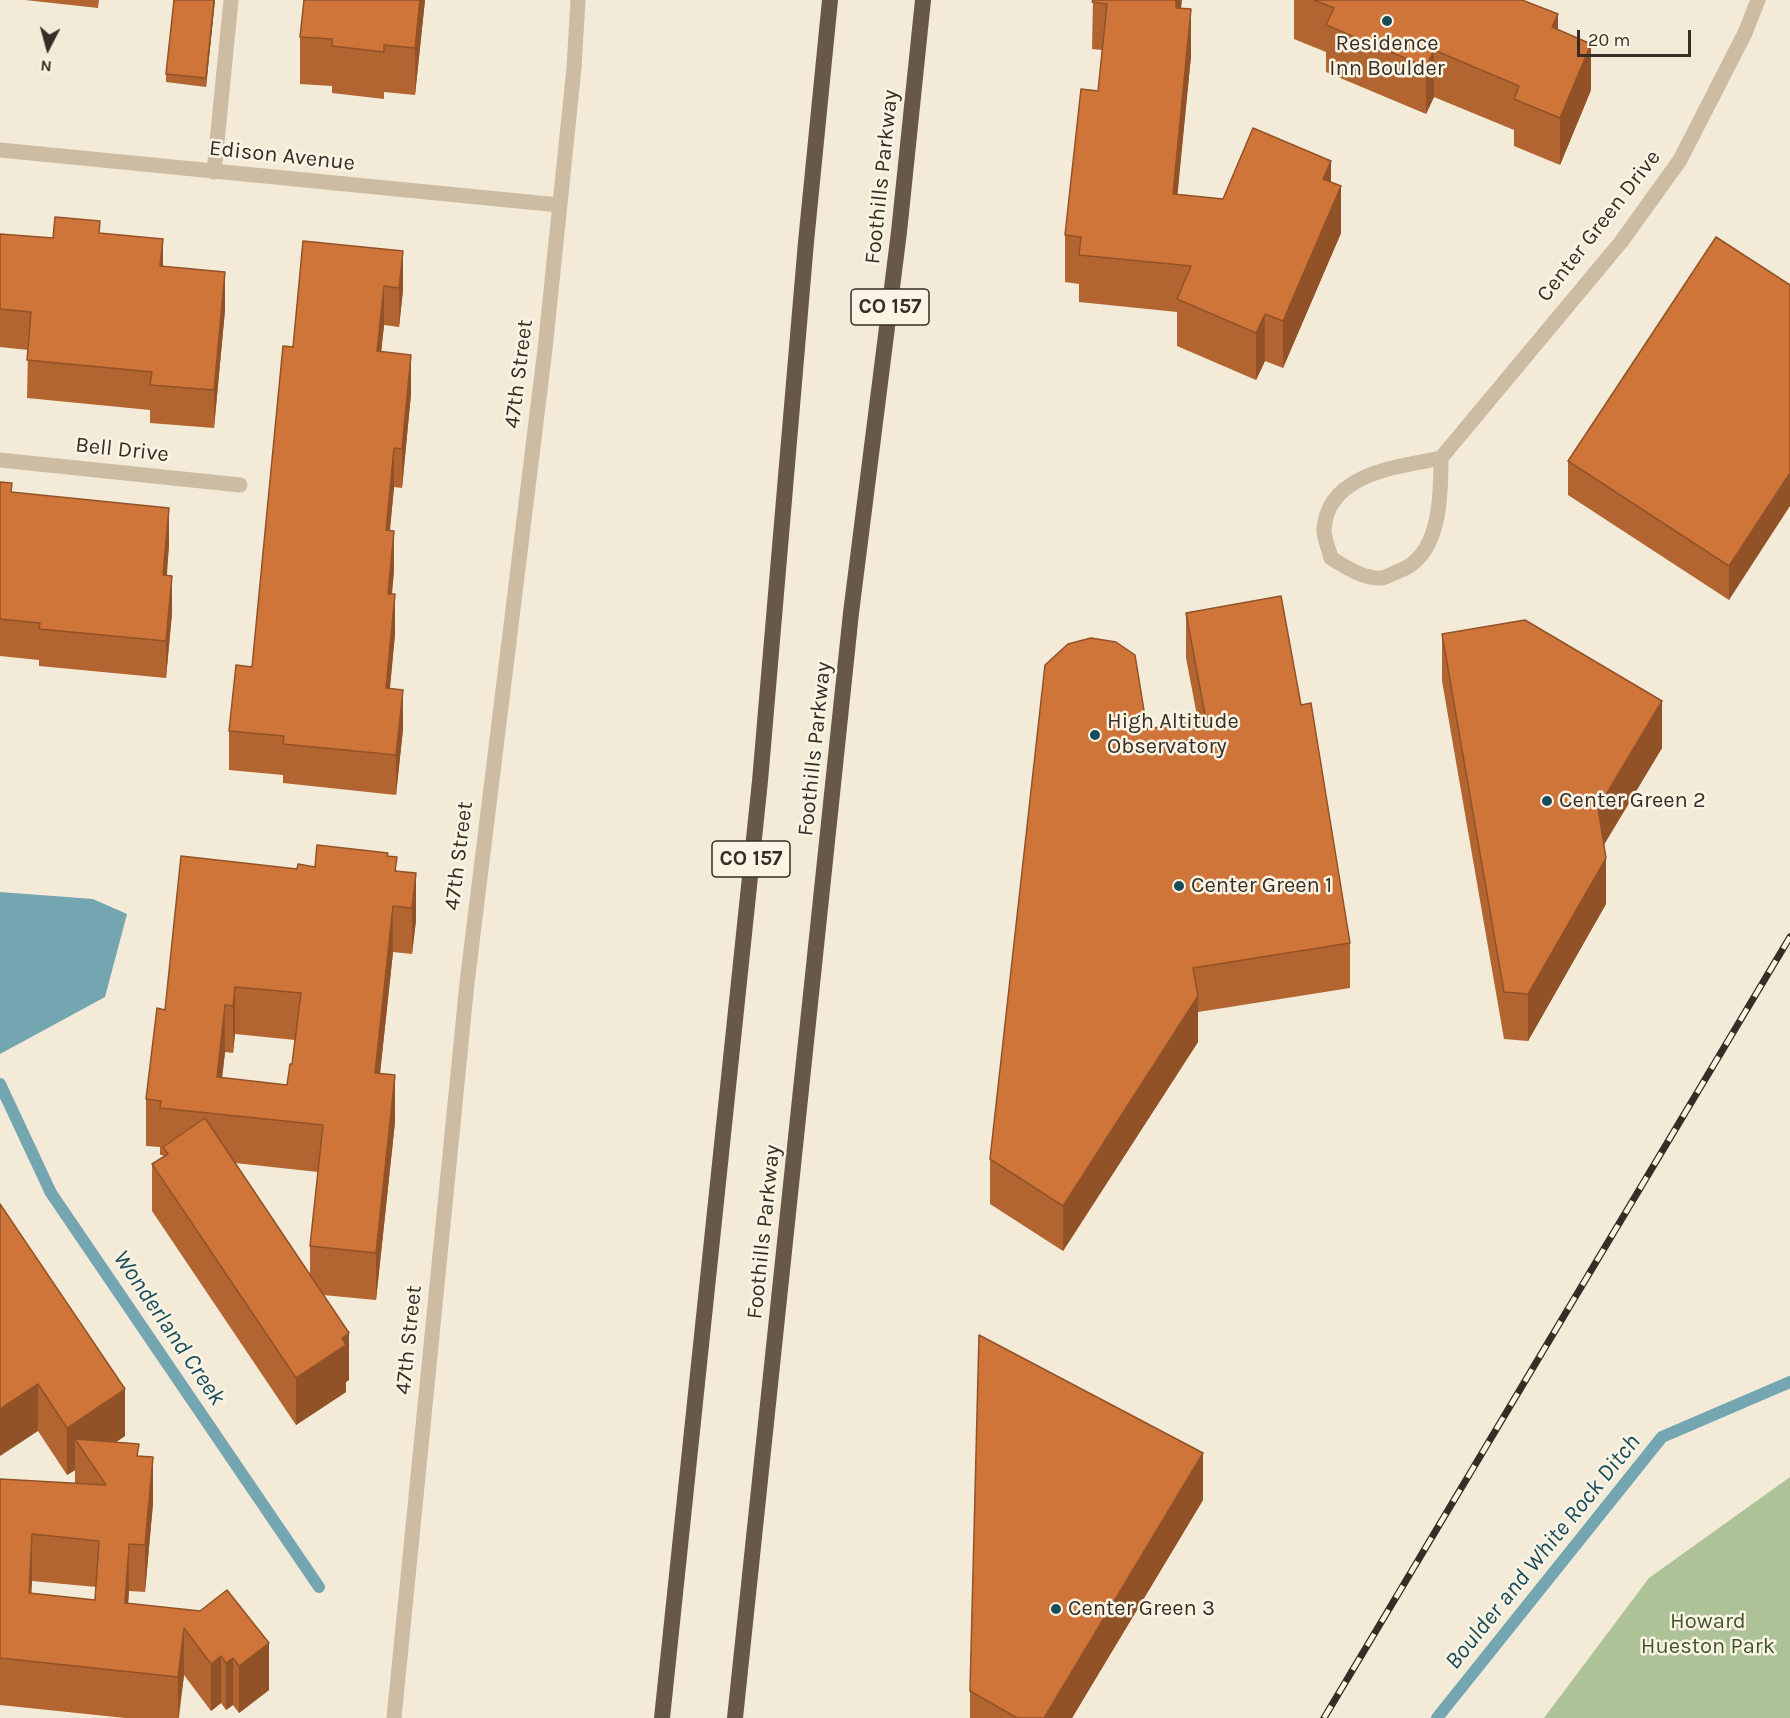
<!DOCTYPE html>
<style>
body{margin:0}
#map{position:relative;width:1790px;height:1718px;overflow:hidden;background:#f3ead7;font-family:Karla,sans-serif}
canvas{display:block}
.north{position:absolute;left:18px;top:18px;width:60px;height:60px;-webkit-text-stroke:4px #fbf4e4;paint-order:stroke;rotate:186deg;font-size:16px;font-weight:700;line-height:24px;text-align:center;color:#362d25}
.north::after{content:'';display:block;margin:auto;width:21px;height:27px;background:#362d25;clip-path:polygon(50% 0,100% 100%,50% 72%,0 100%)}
.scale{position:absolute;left:1577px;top:30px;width:114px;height:27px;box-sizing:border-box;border:3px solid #362d25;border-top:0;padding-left:8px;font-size:18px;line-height:21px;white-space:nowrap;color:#362d25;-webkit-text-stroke:4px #fbf4e4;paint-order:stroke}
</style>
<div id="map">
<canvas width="1790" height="1718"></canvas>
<div class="north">N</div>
<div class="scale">20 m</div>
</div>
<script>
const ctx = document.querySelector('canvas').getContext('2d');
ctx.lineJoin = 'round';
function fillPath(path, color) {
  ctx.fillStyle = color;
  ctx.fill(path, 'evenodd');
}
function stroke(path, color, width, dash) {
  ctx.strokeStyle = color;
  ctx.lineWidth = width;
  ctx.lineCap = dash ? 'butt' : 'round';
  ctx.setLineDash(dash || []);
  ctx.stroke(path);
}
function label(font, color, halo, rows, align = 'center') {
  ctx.font = font + ' Karla,sans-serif';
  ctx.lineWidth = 5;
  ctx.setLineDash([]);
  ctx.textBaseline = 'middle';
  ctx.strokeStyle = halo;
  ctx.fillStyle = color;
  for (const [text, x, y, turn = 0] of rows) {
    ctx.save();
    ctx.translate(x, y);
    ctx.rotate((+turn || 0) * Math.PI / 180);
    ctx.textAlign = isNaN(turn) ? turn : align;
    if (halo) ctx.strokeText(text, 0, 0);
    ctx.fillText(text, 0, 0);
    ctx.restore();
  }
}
const green = new Path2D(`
 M 1790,1477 L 1790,1718 L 1544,1718 L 1649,1578 Z`);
const water = new Path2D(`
 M 0,892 L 93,899 L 127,914 L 105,997 L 0,1054 Z`);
const stream = new Path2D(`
 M 0,1084 L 51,1193 L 319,1587
 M 1437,1718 L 1662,1437 L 1790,1382`);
const minor = new Path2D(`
 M 0,150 L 559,205
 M 214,172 L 231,0
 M 1441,458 L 1621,242 L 1680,160 L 1745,33 L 1758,0
 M 1441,458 C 1441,495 1441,556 1399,571 C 1394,573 1387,577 1382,578 C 1363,579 1346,567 1331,558 C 1329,549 1324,539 1324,530 C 1327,473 1398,467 1441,458 Z
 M 0,460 L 240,485`);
const tertiary = new Path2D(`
 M 394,1718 L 467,983 L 545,349 L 574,68 L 578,0`);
const trunk = new Path2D(`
 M 662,1718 L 760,781 L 806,242 L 830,0
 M 735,1718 L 851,613 L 899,232 L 923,0`);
const rail = new Path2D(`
 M 1324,1718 L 1790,937`);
const wall = new Path2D(`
 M 25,0 L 99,0 L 98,8 Z
 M 215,0 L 206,87 L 166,82 L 166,74 Z
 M 304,0 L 425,0 L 415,95 L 384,92 L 384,99 L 332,93 L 332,86 L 300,84 L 300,37 Z
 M 1093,0 L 1181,8 L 1191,56 L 1177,194 L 1223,199 L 1331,182 L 1341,233 L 1283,368 L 1265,361 L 1256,380 L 1177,346 L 1177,312 L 1079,302 L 1079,284 L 1065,282 L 1065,235 L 1098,91 L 1102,50 L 1092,49 Z
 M 1294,0 L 1522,0 L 1558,30 L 1591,90 L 1560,165 L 1514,146 L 1514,130 L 1434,97 L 1426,114 L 1326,72 L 1326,52 L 1294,39 Z
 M 100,233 L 163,266 L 225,310 L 214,428 L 150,423 L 150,410 L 27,398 L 28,350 L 0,347 L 0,234 L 53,238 Z
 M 303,241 L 403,290 L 399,327 L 384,325 L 381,352 L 411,394 L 402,488 L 394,487 L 390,530 L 394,570 L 392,594 L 395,634 L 390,688 L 403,729 L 396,795 L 283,783 L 283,775 L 229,770 L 229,731 L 252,667 L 293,347 Z
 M 1790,285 L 1729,600 L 1568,495 L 1568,461 Z
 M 0,482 L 12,492 L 169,545 L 167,575 L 172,613 L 166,678 L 39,666 L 39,660 L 0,656 Z
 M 1186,613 L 1301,705 L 1350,943 L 1350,988 L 1198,1012 L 1198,1042 L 1063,1251 L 990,1204 L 990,1159 L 1147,729 L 1198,721 L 1186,658 Z
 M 1442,634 L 1662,748 L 1604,845 L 1606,904 L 1528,1041 L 1504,1039 L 1442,681 Z
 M 388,856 L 397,871 L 416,873 L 416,920 L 412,954 L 393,952 L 380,1073 L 395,1122 L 376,1300 L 323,1295 L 349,1380 L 346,1382 L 346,1392 L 296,1425 L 152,1211 L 152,1164 L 163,1157 L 163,1155 L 160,1155 L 160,1147 L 146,1146 L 146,1099 L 165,1010 L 297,869 ZM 235,1034 L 295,1040 L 292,1064 L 287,1085 L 222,1078 L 225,1052 L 233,1053 ZM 235,1163 L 318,1172 L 310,1246 L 310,1275 Z
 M 0,1204 L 125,1436 L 116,1442 L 139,1456 L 153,1503 L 145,1592 L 129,1591 L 128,1603 L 200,1611 L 269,1690 L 239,1713 L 233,1705 L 226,1710 L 221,1703 L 211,1711 L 184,1675 L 179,1718 L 125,1718 L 0,1705 L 0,1479 L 75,1483 L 75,1470 L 67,1475 L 38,1431 ZM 32,1581 L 96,1587 L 95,1600 L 31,1593 Z
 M 1203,1500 L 1072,1718 L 970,1718 L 970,1691 Z`);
const shadedWall = new Path2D(`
 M 214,0 L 215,0 L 206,87 L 206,78 Z
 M 420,0 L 425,0 L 415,95 L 415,48 Z
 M 1176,0 L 1182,0 L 1176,54 Z
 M 1191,9 L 1191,56 L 1173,241 L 1173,194 Z
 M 1558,14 L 1558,61 L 1552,27 Z
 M 1591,44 L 1591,90 L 1560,165 L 1560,118 Z
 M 1434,50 L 1434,97 L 1426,114 L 1426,67 Z
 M 1331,161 L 1331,208 L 1323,179 Z
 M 1341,186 L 1341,233 L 1283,368 L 1283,321 Z
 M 163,239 L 163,277 L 160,266 Z
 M 403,251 L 403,290 L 399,327 L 399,288 Z
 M 225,272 L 225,310 L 214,428 L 214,390 Z
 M 384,286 L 384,325 L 377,390 L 377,351 Z
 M 1265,314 L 1265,361 L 1256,380 L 1256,333 Z
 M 411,355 L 411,394 L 402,488 L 402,449 Z
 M 394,448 L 394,487 L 386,569 L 386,530 Z
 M 1790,473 L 1790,506 L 1729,600 L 1729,566 Z
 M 169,508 L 169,545 L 163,612 L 163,575 Z
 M 394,531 L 394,570 L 388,633 L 388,594 Z
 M 172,576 L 172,613 L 166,678 L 166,641 Z
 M 395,594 L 395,634 L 386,727 L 386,688 Z
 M 403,690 L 403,729 L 396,795 L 396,755 Z
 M 1662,701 L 1662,748 L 1598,854 L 1598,808 Z
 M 1606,858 L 1606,904 L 1528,1041 L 1528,994 Z
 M 416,873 L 416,920 L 412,954 L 412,908 Z
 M 393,906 L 393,952 L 375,1120 L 375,1073 Z
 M 235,987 L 235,1034 L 233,1053 L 233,1006 Z
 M 1198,996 L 1198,1042 L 1063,1251 L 1063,1206 Z
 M 225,1005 L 225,1052 L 218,1114 L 217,1077 Z
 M 395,1075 L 395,1122 L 376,1300 L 376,1253 Z
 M 349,1333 L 349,1380 L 346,1382 L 346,1392 L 296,1425 L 296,1378 L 342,1338 Z
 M 38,1384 L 38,1431 L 0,1456 L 0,1409 Z
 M 125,1389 L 125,1436 L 89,1460 L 75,1439 L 75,1470 L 67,1475 L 67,1428 Z
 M 1203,1453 L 1203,1500 L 1072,1718 L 1044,1718 Z
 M 153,1457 L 153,1503 L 145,1592 L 145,1545 Z
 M 32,1534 L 32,1581 L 29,1640 L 29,1593 Z
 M 129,1544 L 129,1591 L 125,1650 L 125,1603 Z
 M 184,1628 L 184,1675 L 178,1718 L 178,1677 Z
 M 269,1643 L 269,1690 L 239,1713 L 239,1666 Z
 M 221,1656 L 221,1703 L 211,1711 L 211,1664 Z
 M 233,1658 L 233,1705 L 226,1710 L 226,1663 Z`);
const building = new Path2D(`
 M 174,0 L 214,0 L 206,78 L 166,74 Z
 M 304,0 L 420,0 L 415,48 L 384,45 L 384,52 L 332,46 L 332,39 L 300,37 Z
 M 1093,0 L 1176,0 L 1176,8 L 1191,9 L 1173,194 L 1223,199 L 1253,128 L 1331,161 L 1323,179 L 1341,186 L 1283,321 L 1265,314 L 1256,333 L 1177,299 L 1191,266 L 1079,255 L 1081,237 L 1065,235 L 1081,89 L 1098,91 L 1107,4 L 1092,2 Z
 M 1314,0 L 1522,0 L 1558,14 L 1552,27 L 1591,44 L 1560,118 L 1514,99 L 1519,86 L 1434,50 L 1426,67 L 1326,25 L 1334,8 Z
 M 55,217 L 100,221 L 99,233 L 163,239 L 160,266 L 225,272 L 214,390 L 150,385 L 152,372 L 27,360 L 31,312 L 0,309 L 0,234 L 53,238 Z
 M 1716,237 L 1790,285 L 1790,473 L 1729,566 L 1568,461 Z
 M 303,241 L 403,251 L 399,288 L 384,286 L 377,351 L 411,355 L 402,449 L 394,448 L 386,530 L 394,531 L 388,594 L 395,594 L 386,688 L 403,690 L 396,755 L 283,744 L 284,736 L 229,731 L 236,665 L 252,667 L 283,346 L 293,347 Z
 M 0,482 L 12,483 L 11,492 L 169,508 L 163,575 L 172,576 L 166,641 L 39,629 L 40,623 L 0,619 Z
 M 1281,596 L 1301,705 L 1311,703 L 1350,943 L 1193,968 L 1198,996 L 1063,1206 L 990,1159 L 1045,665 L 1068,644 L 1091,638 L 1116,642 L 1135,655 L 1147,729 L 1206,720 L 1186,613 Z
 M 1525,620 L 1662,701 L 1598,808 L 1606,858 L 1528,994 L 1504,992 L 1442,634 Z
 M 317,845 L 388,853 L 387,856 L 397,857 L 395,871 L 416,873 L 412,908 L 393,906 L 375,1073 L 395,1075 L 376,1253 L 310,1246 L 323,1125 L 160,1108 L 161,1101 L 146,1099 L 157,1008 L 165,1010 L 181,856 L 297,869 L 298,864 L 315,867 ZM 235,987 L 301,993 L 292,1064 L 290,1064 L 287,1085 L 217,1077 L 225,1005 L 233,1006 Z
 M 205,1118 L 349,1333 L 342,1338 L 346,1345 L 296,1378 L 152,1164 L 168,1154 L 163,1147 Z
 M 0,1204 L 125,1389 L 67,1428 L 38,1384 L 0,1409 Z
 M 979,1335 L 1203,1453 L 1044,1718 L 1017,1718 L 970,1691 Z
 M 75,1439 L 139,1444 L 137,1456 L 153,1457 L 145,1545 L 129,1544 L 125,1603 L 200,1611 L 227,1590 L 269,1643 L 239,1666 L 233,1658 L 226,1663 L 221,1656 L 211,1664 L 184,1628 L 178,1677 L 0,1658 L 0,1479 L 106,1485 ZM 32,1534 L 99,1541 L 95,1600 L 29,1593 Z`);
const markers = [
 [1387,21,6,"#184c5b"],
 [1095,735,6,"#184c5b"],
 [1547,801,6,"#184c5b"],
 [1179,886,6,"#184c5b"],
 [1056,1609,6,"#184c5b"]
];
const shields = [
 [890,307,78],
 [751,859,78]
];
const shieldNames = [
 ["CO 157",890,307],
 ["CO 157",751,859]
];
const poiNames = [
 ["Residence",1387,44,"center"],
 ["Inn Boulder",1387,69,"center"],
 ["High Altitude",1107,722],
 ["Observatory",1107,747],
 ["Center Green 2",1559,801],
 ["Center Green 1",1191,886],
 ["Center Green 3",1068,1609]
];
const streetNames = [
 ["Edison Avenue",282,156,6],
 ["Foothills Parkway",882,177,-84],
 ["Center Green Drive",1599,226,-52],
 ["47th Street",519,374,-83],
 ["Bell Drive",122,450,6],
 ["Foothills Parkway",815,749,-84],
 ["47th Street",459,856,-83],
 ["Foothills Parkway",764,1232,-84],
 ["47th Street",409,1340,-84]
];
const parkNames = [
 ["Howard",1708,1622],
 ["Hueston Park",1708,1647]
];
const waterNames = [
 ["Wonderland Creek",169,1328,56],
 ["Boulder and White Rock Ditch",1543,1552,-51]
];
fillPath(green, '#adc397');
fillPath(water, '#74a6b2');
stroke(stream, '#74a6b2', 12);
stroke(minor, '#ccbca3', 15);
stroke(tertiary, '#ccbca3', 15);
stroke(trunk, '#685848', 16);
stroke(rail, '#362d25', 7);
stroke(rail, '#fbf4e4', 4.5, [14]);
fillPath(wall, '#b36531');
fillPath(shadedWall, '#925228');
fillPath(building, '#d07539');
stroke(building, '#925228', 1.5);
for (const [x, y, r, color] of markers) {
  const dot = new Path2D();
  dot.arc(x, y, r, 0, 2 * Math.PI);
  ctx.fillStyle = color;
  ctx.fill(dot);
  stroke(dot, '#fbf4e4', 2);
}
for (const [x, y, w] of shields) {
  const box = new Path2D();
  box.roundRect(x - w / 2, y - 18, w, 36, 4.5);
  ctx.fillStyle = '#fbf4e4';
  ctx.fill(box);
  stroke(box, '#362d25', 1.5);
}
label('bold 21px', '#362d25', null, shieldNames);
label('22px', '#362d25', '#fbf4e4', poiNames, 'left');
label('22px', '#362d25', '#fbf4e4', streetNames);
label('22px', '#3e5627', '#fbf4e4', parkNames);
label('italic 24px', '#184c5b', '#fbf4e4', waterNames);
</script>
